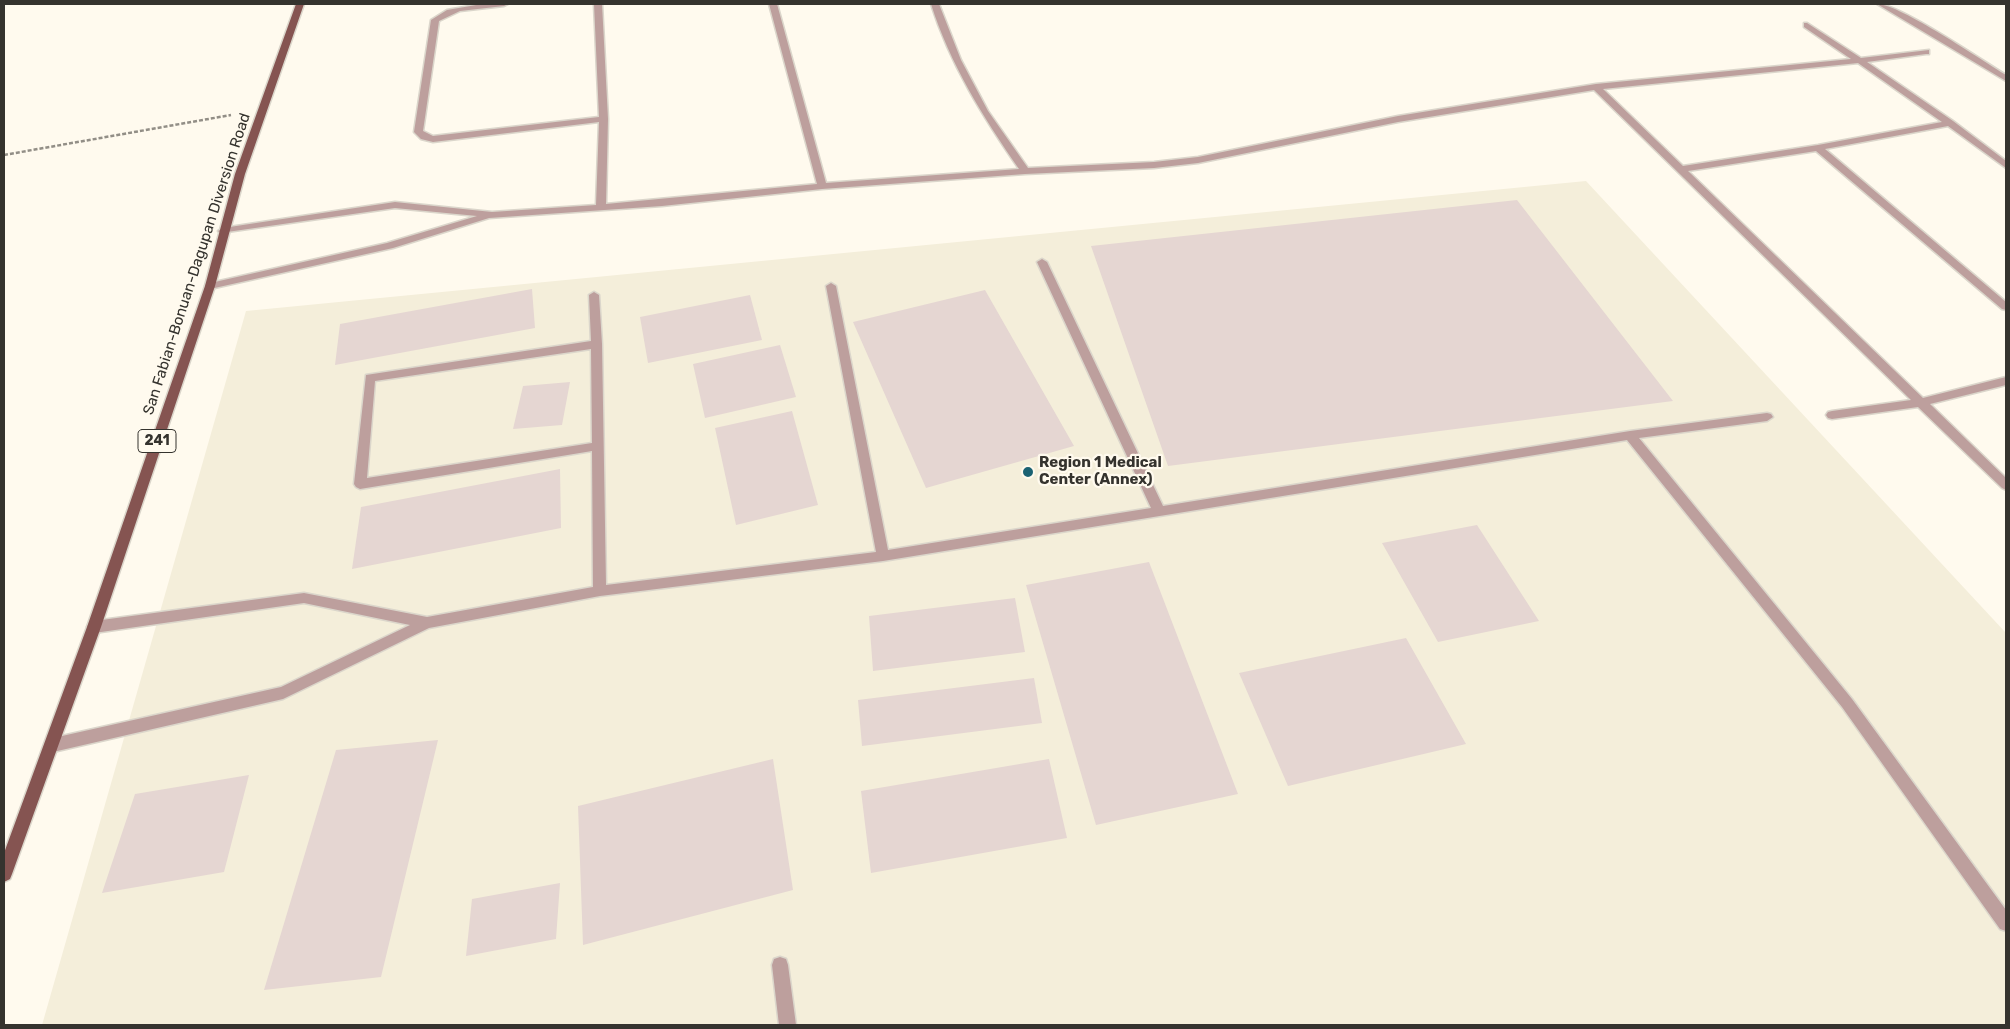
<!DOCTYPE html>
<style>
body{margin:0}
#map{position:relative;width:2010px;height:1029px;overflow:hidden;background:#fffaee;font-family:Rubik,sans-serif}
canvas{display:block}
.frame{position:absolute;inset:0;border:5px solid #35332e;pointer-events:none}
</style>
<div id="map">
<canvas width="2010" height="1029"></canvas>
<div class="frame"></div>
</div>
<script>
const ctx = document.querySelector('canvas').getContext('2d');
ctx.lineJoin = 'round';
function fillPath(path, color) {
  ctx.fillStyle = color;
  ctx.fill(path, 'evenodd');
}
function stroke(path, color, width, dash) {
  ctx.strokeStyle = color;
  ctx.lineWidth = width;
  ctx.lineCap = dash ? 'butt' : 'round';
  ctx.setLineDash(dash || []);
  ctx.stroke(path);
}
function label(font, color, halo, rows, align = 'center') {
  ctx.font = font + ' Rubik,sans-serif';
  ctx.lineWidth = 4.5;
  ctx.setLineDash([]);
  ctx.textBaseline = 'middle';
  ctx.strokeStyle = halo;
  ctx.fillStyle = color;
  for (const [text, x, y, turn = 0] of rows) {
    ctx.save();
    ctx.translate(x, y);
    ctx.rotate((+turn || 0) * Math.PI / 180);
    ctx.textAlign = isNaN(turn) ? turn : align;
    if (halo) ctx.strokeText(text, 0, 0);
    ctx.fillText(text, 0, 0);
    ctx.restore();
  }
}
const built = new Path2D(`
 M 1586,181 L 2006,633 L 2006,1025 L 42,1025 L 246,311 Z`);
const building = new Path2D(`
 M 1517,200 L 1673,401 L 1168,466 L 1091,246 Z
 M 532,289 L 535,328 L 335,365 L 340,324 Z
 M 985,290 L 1074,446 L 926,488 L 853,322 Z
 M 750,295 L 762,340 L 648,363 L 640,317 Z
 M 780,345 L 796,397 L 705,418 L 693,364 Z
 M 570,382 L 562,425 L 513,429 L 523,386 Z
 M 792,411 L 818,505 L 736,525 L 715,428 Z
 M 560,469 L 561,528 L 352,569 L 361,507 Z
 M 1477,525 L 1539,621 L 1438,642 L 1382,543 Z
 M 1149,562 L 1238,794 L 1096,825 L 1026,585 Z
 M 1015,598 L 1025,652 L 873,671 L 869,616 Z
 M 1406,638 L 1466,744 L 1288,786 L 1239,673 Z
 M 1034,678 L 1042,723 L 862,746 L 858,700 Z
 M 438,740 L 381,977 L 264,990 L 336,750 Z
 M 773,759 L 793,890 L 583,945 L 578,806 Z
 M 1049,759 L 1067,838 L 871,873 L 861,791 Z
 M 249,775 L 224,872 L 102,893 L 135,794 Z
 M 560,883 L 556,939 L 466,956 L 472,899 Z`);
const path = new Path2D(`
 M 4,155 L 231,115`);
const lane = new Path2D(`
 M 1042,259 L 1047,262 L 1163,506 L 1630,431 L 1767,413 L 1771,414 L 1773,417 L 1767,421 L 1639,438 L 1852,699 L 2006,910 L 2006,931 L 2000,929 L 1842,707 L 1627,440 L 883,561 L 600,596 L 429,628 L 283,699 L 53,752 L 48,750 L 46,745 L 48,740 L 53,738 L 281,687 L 410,625 L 304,603 L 94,633 L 89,631 L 87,627 L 89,623 L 94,621 L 304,593 L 427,617 L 593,587 L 592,451 L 360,489 L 356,487 L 354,484 L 366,375 L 591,341 L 589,295 L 594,292 L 599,295 L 602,344 L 606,585 L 876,552 L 826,286 L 831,283 L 836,286 L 888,550 L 1151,508 L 1037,262 ZM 591,349 L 592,443 L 367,478 L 375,381 Z
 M 780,957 L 786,959 L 788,965 L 796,1025 L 779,1025 L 772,965 L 774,959 Z`);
const street = new Path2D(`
 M 482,4 L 508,4 L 504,6 L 460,11 L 439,21 L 423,131 L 433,136 L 599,117 L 594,4 L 602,4 L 608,119 L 606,204 L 817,184 L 769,4 L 777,4 L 826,183 L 1019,169 C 983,117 950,64 931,4 L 939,4 L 961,60 L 988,111 L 1028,168 L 1154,162 L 1198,157 L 1398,116 L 1596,84 L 1851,59 L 1804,27 L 1804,23 L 1807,23 L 1861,58 L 1929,50 L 1929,54 L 1926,54 L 1867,62 L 1953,121 L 2006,161 L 2006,168 L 1948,126 L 1825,149 L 2006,302 L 2006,310 L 2002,309 L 1816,151 L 1688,171 L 1923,398 L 2006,377 L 2006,385 L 1930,404 L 2006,478 L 2006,490 L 2002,488 L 1918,407 L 1832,419 L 1828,418 L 1826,415 L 1828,412 L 1832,411 L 1911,400 L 1594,90 L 1398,122 L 1198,163 L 1154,168 L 1025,174 L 822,189 L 662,206 L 489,218 L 393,248 L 210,289 L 206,288 L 205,286 L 206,284 L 387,243 L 477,216 L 395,208 L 220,233 L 218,231 L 223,228 L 395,202 L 492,212 L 596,205 L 599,122 L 433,142 L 421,139 L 414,132 L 431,20 L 447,10 ZM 1858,63 L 1942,122 L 1818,145 L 1683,166 L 1603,89 Z
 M 1877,4 C 1898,3 1983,61 2006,75 L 2006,81 Z`);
const primary = new Path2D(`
 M 296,4 L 304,4 L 245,174 L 215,286 L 101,627 L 12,874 L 10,879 L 4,882 L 4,853 L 87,627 L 205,286 L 235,174 Z`);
const markers = [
 [1028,472,6,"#1b6272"]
];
const shields = [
 [157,441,38]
];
const shieldNames = [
 ["241",157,441]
];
const streetNames = [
 ["San Fabian-Bonuan-Dagupan Diversion Road",197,264,-72]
];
const poiNames = [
 ["Region 1 Medical",1039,463],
 ["Center (Annex)",1039,480]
];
fillPath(built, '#f4eeda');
fillPath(building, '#e5d6d2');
stroke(lane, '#dbd6cb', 3);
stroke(street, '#dbd6cb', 3);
stroke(primary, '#dbd6cb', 3);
stroke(path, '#928e86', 2.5, [4, 2]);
fillPath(lane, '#bd9f9d');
fillPath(street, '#bd9f9d');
fillPath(primary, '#855451');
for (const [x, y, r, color] of markers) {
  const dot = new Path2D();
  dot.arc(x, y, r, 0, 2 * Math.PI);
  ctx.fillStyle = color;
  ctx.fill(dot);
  stroke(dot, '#fffaee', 2);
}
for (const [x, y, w] of shields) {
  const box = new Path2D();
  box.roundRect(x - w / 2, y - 11.5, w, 23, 4);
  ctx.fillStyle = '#fffaee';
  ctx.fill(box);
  stroke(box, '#35332e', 1);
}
label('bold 14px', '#35332e', null, shieldNames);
label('15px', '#35332e', '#fffaee', streetNames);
label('bold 15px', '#35332e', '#fffaee', poiNames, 'left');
</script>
